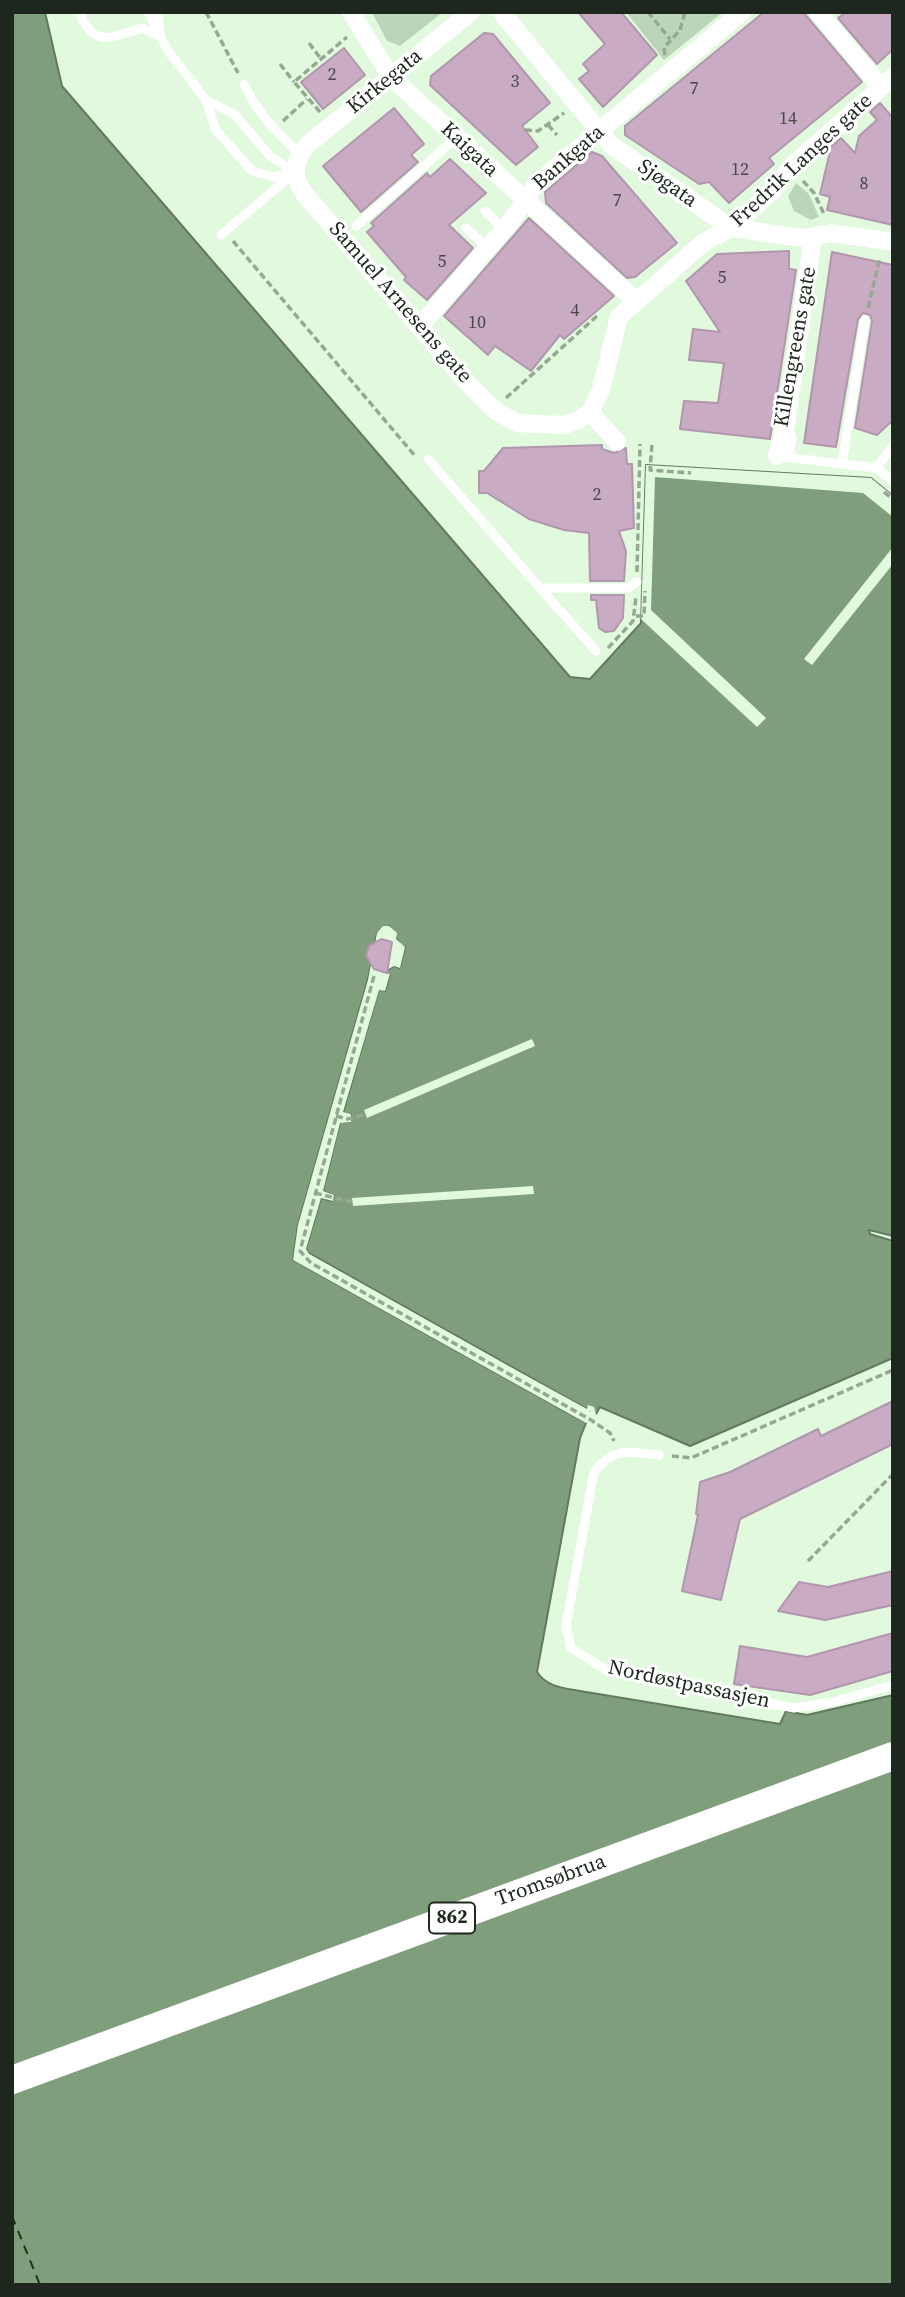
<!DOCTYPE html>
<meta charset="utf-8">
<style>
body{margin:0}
#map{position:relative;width:905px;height:2297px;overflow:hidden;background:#e1fade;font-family:"Source Serif 4",serif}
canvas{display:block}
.frame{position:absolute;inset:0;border:14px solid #1e271d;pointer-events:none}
</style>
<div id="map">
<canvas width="905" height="2297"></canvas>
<div class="frame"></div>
</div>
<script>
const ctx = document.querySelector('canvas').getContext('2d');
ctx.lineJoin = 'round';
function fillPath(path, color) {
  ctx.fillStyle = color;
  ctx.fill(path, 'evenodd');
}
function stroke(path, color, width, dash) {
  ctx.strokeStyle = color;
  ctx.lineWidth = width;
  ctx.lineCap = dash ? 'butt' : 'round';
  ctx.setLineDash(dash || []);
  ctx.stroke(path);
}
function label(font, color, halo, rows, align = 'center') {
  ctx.font = font + ' "Source Serif 4",serif';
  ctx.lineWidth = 6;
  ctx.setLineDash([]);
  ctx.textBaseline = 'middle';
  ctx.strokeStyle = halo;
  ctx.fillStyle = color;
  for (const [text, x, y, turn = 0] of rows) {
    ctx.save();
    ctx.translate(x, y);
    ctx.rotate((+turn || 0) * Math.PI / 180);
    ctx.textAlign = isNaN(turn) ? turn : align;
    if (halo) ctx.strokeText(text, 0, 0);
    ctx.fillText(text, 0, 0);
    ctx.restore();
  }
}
const green = new Path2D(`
 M 372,12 L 443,12 L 400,46 L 387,41 Z
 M 626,12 L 723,12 L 664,60 Z
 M 796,183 L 809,194 L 819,217 L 811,220 L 794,211 L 788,196 Z`);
const water = new Path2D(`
 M 12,12 L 45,12 L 62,86 L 570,677 L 590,679 L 641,623 L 646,465 L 871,478 L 893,496 L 893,1236 L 869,1230 L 870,1234 L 893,1241 L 893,1358 L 690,1446 L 600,1407 L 596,1414 L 309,1253 L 306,1249 L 321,1198 L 332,1201 L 334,1196 L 323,1191 L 340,1122 L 350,1122 L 351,1114 L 343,1113 L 379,989 L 385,991 L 390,975 L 383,972 L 394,966 L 400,968 L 405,947 L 400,945 L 389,926 L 377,933 L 368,979 L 298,1225 L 293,1260 L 586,1423 L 580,1438 L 537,1672 C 547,1687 563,1688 580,1691 L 780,1724 L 786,1711 L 807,1715 L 893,1695 L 893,2285 L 12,2285 Z`);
const pier = new Path2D(`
 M 646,465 L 871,478 L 893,496 L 893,517 L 863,493 L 655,477 L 651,610 L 766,718 L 757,727 L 641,619 Z
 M 893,547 L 893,564 L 812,665 L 804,659 Z
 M 383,926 L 389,926 L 397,933 L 396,939 L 405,947 L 400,968 L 394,966 L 383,972 L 390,974 L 385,991 L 379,990 L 343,1112 L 351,1114 L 351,1122 L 340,1123 L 323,1191 L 334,1195 L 333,1201 L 321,1198 L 306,1249 L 309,1254 L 510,1367 L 587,1409 L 588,1405 L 594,1407 L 596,1414 L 594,1417 L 590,1411 L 585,1412 L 508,1370 L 307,1257 L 303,1250 L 317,1197 L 321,1194 L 319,1190 L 337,1121 L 347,1119 L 340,1112 L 376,988 L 383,987 L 386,977 L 379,971 L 392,962 L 397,963 L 401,949 L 387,929 L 380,934 L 371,980 L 302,1226 L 296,1258 L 589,1421 L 586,1423 L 293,1260 L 298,1225 L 368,980 L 377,933 Z
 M 532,1039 L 535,1046 L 367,1118 L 364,1110 Z
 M 533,1186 L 534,1194 L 353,1206 L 352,1198 Z`);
const ferry = new Path2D(`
 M 12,2216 L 40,2285`);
const building = new Path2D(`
 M 578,12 L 621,12 L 657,55 L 603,107 L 579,79 L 589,71 L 583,64 L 605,44 Z
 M 764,12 L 803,12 L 862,82 L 769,158 L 774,164 L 729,203 L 709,182 L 699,184 L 625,135 L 625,126 Z
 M 846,12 L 893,12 L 893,49 L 877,64 L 838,18 Z
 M 484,33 L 493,34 L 550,103 L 522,126 L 538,147 L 516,165 L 430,85 L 431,76 Z
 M 344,48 L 365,75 L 323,109 L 301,82 Z
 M 880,103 L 893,118 L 893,225 L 827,210 L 830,197 L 820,194 L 831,147 L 841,138 L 855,153 L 859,136 L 877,120 L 870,112 Z
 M 394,108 L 424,144 L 411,155 L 418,162 L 361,212 L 323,166 Z
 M 592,152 L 602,156 L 677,243 L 635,277 L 627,278 L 546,203 L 545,192 Z
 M 450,159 L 486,193 L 449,225 L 473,248 L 427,300 L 404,280 L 406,277 L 367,232 L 374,226 L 371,223 L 427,173 L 430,177 Z
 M 529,218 L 614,296 L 564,339 L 560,335 L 531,371 L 495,346 L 488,355 L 444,316 Z
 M 789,251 L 789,269 L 796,270 L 770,439 L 680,429 L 684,401 L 718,403 L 724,363 L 689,360 L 693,329 L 720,332 L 686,281 L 717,254 Z
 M 832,252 L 893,265 L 893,420 L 877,435 L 855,428 L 872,321 L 870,315 L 863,313 L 858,319 L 836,447 L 804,443 Z
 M 602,445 L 602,449 L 614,453 L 626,448 L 627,464 L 632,464 L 634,528 L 619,531 L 626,551 L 624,581 L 590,581 L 589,533 L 564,530 L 529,519 L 487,493 L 479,493 L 479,471 L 484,471 L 503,448 Z
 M 591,595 L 624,595 L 623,618 L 614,631 L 605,632 L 599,628 L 596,600 L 591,600 Z
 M 381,939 L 392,942 L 387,973 L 374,969 L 366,956 L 369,946 Z
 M 893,1401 L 893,1444 L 740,1519 L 721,1600 L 682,1591 L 698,1515 L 696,1514 L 700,1482 L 730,1472 L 818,1429 L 821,1436 Z
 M 893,1571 L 893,1605 L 825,1620 L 778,1611 L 799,1582 L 828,1587 Z
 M 893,1633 L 893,1671 L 810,1695 L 734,1684 L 740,1646 L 807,1657 Z`);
const path = new Path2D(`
 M 206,12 L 238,73
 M 648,12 L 670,39
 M 309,43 L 321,59
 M 665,55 L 664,48 L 680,30 L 685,12
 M 280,64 L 294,82
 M 320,112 L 294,82 L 347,37
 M 283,121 L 307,99
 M 548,125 L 557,135
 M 525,130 L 538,131 L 564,113
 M 803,181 L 814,193 L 825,216
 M 233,241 L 416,457
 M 868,308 L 880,257
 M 506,398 L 597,316
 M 652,445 L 650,470 L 691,473
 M 884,492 L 893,499
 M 637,572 L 640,444
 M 636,616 L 644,616 L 645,591
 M 608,648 L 633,621 L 636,597
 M 374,976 L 300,1251 L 311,1263 L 591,1420 L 610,1433 L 614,1441
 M 336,1116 L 348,1119 L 366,1114
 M 315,1193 L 352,1202
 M 672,1456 L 691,1458 L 893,1370
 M 808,1561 L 893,1474`);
const lane = new Path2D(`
 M 80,12 C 94,52 114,34 144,28 L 159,37
 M 148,12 L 168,51 L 206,100 L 216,130 L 252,171 L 273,177 L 295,172
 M 158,12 L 160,32
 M 244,84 C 256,110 278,135 300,154
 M 206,100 L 235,115 L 270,156 L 295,172
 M 485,211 L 504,229
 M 356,226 L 456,138
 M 466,228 L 488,248
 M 221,235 L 294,173
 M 788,429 L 792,438 L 789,458
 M 777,456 L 876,468
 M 428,459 L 540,588 L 628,588 L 637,582
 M 842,464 L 865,320
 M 876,468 L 893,446
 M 876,468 L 893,481
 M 540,588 L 596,651
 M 659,1455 C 630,1452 613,1446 594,1472 L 566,1626 L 571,1648 L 608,1671 L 794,1708 L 833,1702 L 893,1685`);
const street = new Path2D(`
 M 351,12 L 391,77 L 636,301
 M 471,12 L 307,145 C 294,161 292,175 303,192 L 467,382 L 496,411 L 517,423 L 565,425 L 580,419 L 590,412 L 601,390 L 619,317 L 704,242 L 731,228 L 772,191 L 795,163 L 893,77
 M 501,12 L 611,145 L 731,228 L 804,238 L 832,233 L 893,242
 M 818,12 L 881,87
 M 420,326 L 511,221 L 536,184 L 742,12
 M 590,412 L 617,442
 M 777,456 L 786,424 L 813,237`);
const primary = new Path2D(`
 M 12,2080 L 893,1756`);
const numberNames = [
 ["2",332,75],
 ["3",515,82],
 ["7",694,89],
 ["14",788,119],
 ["12",740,170],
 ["8",864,184],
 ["7",617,201],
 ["5",442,262],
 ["5",722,278],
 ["4",575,311],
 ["10",477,323],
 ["2",597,495]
];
const shields = [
 [452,1918,46]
];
const shieldNames = [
 ["862",452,1918]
];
const streetNames = [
 ["Kirkegata",385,82,-39],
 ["Kaigata",469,150,43],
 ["Bankgata",569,158,-41],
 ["Fredrik Langes gate",802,161,-43],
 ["Sjøgata",667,184,35],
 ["Samuel Arnesens gate",400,303,49],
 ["Killengreens gate",796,347,-80],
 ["Nordøstpassasjen",689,1685,12],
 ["Tromsøbrua",551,1881,-20]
];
fillPath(green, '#bbd5b8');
fillPath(water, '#7f9e7c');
stroke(water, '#627a60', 2);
fillPath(pier, '#e1fade');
stroke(ferry, '#113e0f', 2, [9, 7]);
fillPath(building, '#c9acc4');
stroke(building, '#b196ad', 2);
stroke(path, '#95a893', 3.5, [7, 3.5]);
stroke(lane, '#fff', 9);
stroke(street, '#fff', 18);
stroke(primary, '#fff', 28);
label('18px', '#494847', null, numberNames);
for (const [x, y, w] of shields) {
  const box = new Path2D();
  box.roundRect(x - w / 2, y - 15.5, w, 31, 5);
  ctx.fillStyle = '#fff';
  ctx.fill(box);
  stroke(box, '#1e271d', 2);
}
label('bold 19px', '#1e271d', null, shieldNames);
label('21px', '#1e271d', '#fff', streetNames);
</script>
